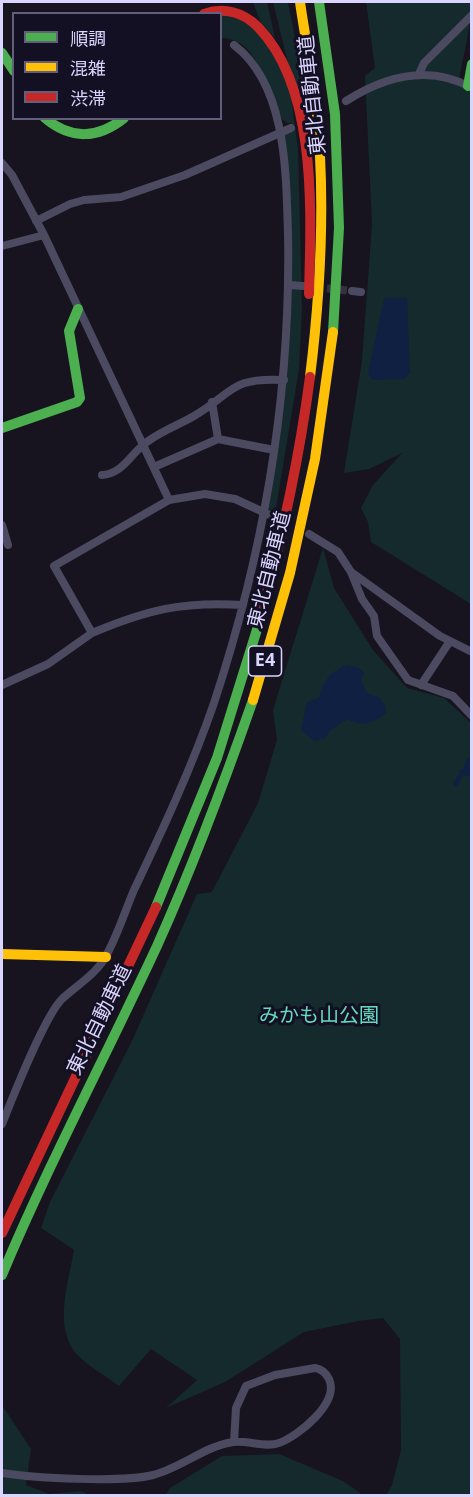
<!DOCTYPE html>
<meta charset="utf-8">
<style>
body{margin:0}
#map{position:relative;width:473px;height:1497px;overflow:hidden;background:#17141f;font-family:"Open Sans","Noto Sans JP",sans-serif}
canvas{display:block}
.frame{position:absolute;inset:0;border:3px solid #dad5fd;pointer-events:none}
.legend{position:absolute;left:12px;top:12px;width:210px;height:108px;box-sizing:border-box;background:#141024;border:2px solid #635f7b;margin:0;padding:8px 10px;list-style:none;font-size:18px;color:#dad5fd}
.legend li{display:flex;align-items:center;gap:12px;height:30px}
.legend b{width:30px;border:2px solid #635f7b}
</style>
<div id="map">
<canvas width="473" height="1497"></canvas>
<div class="frame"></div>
<ul class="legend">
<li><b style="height:8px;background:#4caf50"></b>順調</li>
<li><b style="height:8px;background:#ffc107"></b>混雑</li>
<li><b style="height:8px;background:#c62828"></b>渋滞</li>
</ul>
</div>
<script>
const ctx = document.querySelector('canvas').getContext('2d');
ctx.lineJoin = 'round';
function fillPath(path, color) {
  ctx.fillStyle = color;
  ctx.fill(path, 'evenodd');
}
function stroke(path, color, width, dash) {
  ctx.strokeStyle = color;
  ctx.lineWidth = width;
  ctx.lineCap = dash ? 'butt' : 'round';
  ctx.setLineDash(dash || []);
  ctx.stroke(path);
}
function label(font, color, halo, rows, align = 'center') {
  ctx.font = font + ' "Open Sans","Noto Sans JP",sans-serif';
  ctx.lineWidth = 6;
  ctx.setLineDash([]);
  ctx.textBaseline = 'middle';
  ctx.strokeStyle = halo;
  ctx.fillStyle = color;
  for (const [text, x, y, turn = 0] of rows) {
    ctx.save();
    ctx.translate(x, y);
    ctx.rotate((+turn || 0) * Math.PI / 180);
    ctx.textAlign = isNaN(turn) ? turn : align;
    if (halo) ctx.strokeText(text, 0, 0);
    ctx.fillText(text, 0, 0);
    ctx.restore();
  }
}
const green = new Path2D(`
 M 253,2 L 267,2 L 275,38 L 260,21 Z
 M 273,2 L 288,2 L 305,88 L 312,161 Z
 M 366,2 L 471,2 C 471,29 464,52 459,79 L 472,82 L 471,604 L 371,542 L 368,522 L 361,508 L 373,485 L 402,453 L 369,469 L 344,473 L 362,361 L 372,224 L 365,76 L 375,68 Z
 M 220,15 L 232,15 L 264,35 L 290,89 L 298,149 L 302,308 L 299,369 L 275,514 L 265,506 L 285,397 L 291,306 L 283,134 L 293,128 L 292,123 L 288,123 C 261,109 269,39 221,38 Z
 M 323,548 L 334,588 L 373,650 L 407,688 L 444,698 L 471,723 L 471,1495 L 386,1495 L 392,1485 L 401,1450 L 400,1339 L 383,1318 L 358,1321 L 304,1332 L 225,1382 L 166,1408 L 197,1380 L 151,1349 L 119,1386 C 107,1377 82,1362 74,1351 C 54,1323 69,1280 74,1250 L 41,1228 L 50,1202 L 132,1041 L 197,894 L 212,892 L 258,803 L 277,740 L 273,710 Z
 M 2,1405 L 31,1449 L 26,1485 L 49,1494 L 80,1491 L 90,1495 L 2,1495 Z
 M 279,1454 L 343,1481 L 363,1495 L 166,1495 L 170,1488 L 222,1456 Z`);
const water = new Path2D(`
 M 384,298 L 407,298 L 410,373 L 404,379 L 373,380 L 368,374 Z
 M 347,665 L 361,669 L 364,673 L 361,679 C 365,690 367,696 379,697 L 385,705 L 386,713 C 371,724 365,727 347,719 L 330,731 L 325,738 L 314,741 L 301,730 L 307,702 L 319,698 C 323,681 330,672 347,665 Z
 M 468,757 L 471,758 L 471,777 L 463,775 L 457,787 L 454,787 L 453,782 L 460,773 L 459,770 L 463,769 Z`);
const streetTunnel = new Path2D(`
 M 315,287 L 352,291`);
const street = new Path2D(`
 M 419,74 L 424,63 L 472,15
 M 346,101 C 384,77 429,64 472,88
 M 2,163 L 12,175 L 44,235 L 169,500
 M 36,221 L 70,204 L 84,200 L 121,197 L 185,175 L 291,128
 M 2,246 L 44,235
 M 289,285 L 303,286
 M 352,291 L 361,292
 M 212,402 L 218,439
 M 154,467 L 218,439 L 274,450
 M 102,475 C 121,474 129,457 142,446 C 156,433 177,426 194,416 C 234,393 229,377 284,380
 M 2,525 L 8,545
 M 309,534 L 338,552 L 351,572 L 362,599 L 374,616 L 377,636 L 408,680 L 453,696 L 472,716
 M 351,572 L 440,636 L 472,652
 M 243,605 C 182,601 147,610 92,633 L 54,566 L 169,500 L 205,494 L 235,499 L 274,517
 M 2,685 L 48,664 L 92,633
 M 421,685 L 450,641
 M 2,1124 C 13,1097 44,1017 62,999 C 77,985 98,973 107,954 C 118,934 125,911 134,890 C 163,829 192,767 214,703 C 264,552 291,393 288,234 C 286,174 287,85 234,45
 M 2,1473 C 35,1478 121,1483 153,1475 C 181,1468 205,1446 233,1442 C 248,1440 265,1448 279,1443 C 298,1436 340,1403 329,1379 C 326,1373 322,1369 315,1368 L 275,1375 L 246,1386 L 236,1408 L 234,1442`);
const fast = new Path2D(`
 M 319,2 L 335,114 L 339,228 L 333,332
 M 2,53 L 14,71
 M 468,86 L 472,64
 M 45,118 C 71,140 98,139 124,118
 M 2,428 L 77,402 L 80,398 L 69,331 L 78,309
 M 156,907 L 217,758 L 259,623
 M 2,1275 C 49,1163 106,1056 157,946 C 193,866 224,783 253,700`);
const slow = new Path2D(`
 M 300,2 C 305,37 312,72 316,106 C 326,196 321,288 310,377
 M 253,700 L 290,573 L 315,459 L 333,332
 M 2,954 L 106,957`);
const jam = new Path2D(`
 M 204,14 C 224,7 243,12 258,27 C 318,89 311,213 309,294
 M 259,623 C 281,542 299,461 310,377
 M 2,1233 L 156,907`);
const shields = [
 [265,661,33]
];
const shieldNames = [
 ["E4",265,661]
];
const streetNames = [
 ["東北自動車道",313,95,-96],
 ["東北自動車道",270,570,-76],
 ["東北自動車道",100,1020,-64]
];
const parkNames = [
 ["みかも山公園",319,1016]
];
fillPath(green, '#142a2c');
fillPath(water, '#0f2042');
stroke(streetTunnel, '#343140', 8, [8, 4]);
stroke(street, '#4c4a60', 8);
stroke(fast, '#4caf50', 10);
stroke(slow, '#ffc107', 10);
stroke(jam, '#c62828', 10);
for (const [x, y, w] of shields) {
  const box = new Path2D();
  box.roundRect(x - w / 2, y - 15, w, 30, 4.5);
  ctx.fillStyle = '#141024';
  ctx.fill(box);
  stroke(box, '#dad5fd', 1.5);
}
label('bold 18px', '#dad5fd', null, shieldNames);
label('20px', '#dad5fd', '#141024', streetNames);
label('20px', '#63dbbf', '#141024', parkNames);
</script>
